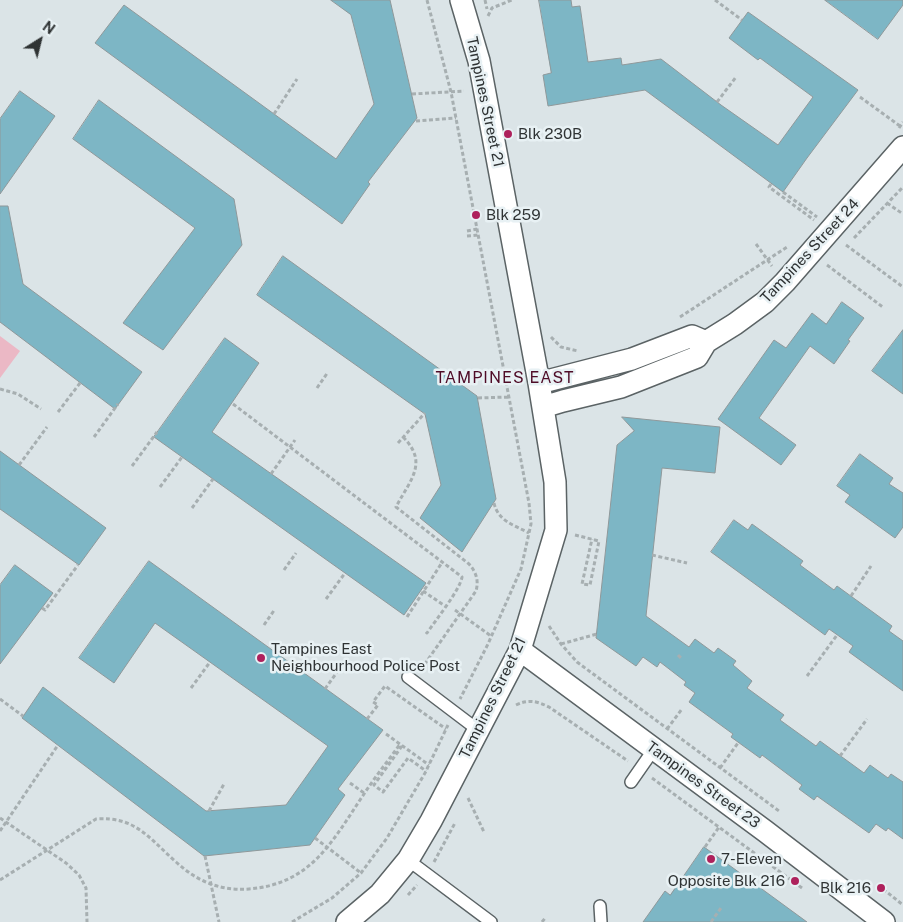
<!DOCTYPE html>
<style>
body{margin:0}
#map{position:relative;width:903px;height:922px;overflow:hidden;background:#dbe4e7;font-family:"Public Sans",sans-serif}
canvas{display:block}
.north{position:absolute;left:15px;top:15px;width:50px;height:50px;-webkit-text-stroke:4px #e8f1f4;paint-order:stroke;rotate:36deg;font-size:14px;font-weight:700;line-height:20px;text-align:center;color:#2f3334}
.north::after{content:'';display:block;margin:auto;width:18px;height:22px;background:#2f3334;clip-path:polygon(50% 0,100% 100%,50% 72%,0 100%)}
</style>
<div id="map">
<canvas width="903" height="922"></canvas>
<div class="north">N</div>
</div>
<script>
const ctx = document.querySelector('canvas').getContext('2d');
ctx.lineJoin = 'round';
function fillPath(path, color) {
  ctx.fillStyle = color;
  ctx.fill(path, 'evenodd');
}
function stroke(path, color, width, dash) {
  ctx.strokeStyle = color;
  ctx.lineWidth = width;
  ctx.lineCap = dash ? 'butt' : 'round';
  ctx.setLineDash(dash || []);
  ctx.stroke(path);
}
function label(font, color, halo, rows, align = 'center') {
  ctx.font = font + ' "Public Sans",sans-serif';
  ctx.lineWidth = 5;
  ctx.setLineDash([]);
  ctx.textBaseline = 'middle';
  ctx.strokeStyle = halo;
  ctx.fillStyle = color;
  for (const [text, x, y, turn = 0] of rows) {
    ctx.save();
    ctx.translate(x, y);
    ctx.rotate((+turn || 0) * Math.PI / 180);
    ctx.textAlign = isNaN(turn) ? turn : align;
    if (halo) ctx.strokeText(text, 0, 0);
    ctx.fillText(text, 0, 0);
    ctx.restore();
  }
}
const green = new Path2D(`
 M 0,336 L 20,351 L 0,378 Z`);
const building = new Path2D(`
 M 331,0 L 390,0 L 417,118 L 368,182 L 370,184 L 342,224 L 95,43 L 124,5 L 336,159 L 374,104 L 351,15 Z
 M 539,0 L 571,0 L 572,7 L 580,6 L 588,62 L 621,58 L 622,65 L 661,59 L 721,105 L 778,145 L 813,97 L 760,58 L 758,60 L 729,38 L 748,12 L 858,90 L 807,158 L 783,192 L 645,90 L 548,106 L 543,75 L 551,73 Z
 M 825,0 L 903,0 L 903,5 L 878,39 Z
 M 20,91 L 55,116 L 0,194 L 0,119 Z
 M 99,100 L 234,199 L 242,245 L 163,350 L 123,323 L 195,228 L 73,139 Z
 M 0,206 L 8,206 L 23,284 L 142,372 L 115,409 L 0,322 Z
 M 283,256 L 477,396 L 496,499 L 462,552 L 420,518 L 441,485 L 425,414 L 257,295 Z
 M 842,302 L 864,318 L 848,340 L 850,341 L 834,364 L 810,346 L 759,418 L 796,445 L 781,465 L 718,419 L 774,340 L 786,348 L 812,313 L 826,324 Z
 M 903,330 L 903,394 L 872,371 Z
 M 225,338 L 259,363 L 212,432 L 426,583 L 404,615 L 154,437 Z
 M 622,417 L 720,427 L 715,473 L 662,468 L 646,616 L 689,647 L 695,639 L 714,653 L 718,648 L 736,661 L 733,665 L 752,681 L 747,688 L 784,715 L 780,720 L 816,746 L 820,741 L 864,773 L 870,765 L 888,778 L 891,774 L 903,782 L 903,839 L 888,828 L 886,831 L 876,824 L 869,833 L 817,796 L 814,800 L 799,789 L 802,785 L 762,755 L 760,758 L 731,737 L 733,734 L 689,702 L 695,693 L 684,685 L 686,682 L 660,662 L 657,667 L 643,657 L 636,666 L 596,638 L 617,445 L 634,431 Z
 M 0,451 L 106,528 L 79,565 L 0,509 Z
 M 860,454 L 893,478 L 889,484 L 903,493 L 903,527 L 895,538 L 845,502 L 850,495 L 837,486 Z
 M 734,520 L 748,530 L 752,524 L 803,561 L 800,565 L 834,590 L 837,586 L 892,626 L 889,631 L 903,641 L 903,691 L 849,652 L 853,646 L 829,629 L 825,635 L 711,552 Z
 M 149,561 L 383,730 L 338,789 L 345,795 L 310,845 L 204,856 L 22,718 L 43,687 L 206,811 L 286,805 L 328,746 L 155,623 L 114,683 L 79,658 Z
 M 15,565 L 53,593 L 0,664 L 0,585 Z
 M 704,847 L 740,873 L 807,922 L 643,922 L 665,891 L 670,895 Z`);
const path = new Path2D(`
 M 427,0 L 451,92 L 529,503 L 531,524 L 521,569 L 488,644 L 460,699
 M 485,0 L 487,9
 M 715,0 L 742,20
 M 488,16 L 492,8 L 512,0
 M 412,94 L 464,91
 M 860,97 L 900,126
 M 717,102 L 736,77
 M 274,114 L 297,79
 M 416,121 L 456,118
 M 899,128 L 903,122
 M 771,184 L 769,187 L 814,220
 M 783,192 L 817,217
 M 887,203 L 903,214
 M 467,231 L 477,229
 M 467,236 L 478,235
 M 854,238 L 903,187
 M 756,244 L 772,266
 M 846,245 L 903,287
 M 827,265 L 884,308
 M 680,317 L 787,247
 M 551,337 L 561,347 L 578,351
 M 317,388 L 328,372
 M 0,389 L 18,394 L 41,409
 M 478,398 L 508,397
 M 233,404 L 462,577 C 460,590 435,621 427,633 L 425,631
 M 58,412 L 80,383
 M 94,437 L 118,404
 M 403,437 C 429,463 410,480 396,507 L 469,564 C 476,572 479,580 476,591 L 422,668
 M 398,443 L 425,413
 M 19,465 L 47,427
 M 132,466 L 157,432
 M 271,474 L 295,440
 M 160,487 L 182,457
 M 494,503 C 498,521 514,525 529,533
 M 192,508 L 213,479
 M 575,535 L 599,541 L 590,585 L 582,584 L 592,539
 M 652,555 L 687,563
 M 284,570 L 296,553
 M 423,591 L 445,606
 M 851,596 L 871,566
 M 326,599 L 345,573
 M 42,608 L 45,610 L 78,565
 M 455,610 L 491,636
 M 407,617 L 443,561
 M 264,625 L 275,609
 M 549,626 L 561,644 L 577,662 L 779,811
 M 561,644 L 597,634
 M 678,655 L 681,658
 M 807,676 L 837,635
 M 191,688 L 210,662
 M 325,689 L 345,661
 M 0,699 L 23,716
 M 516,705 C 528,699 537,701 549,707 L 628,761
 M 367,719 L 378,705 L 373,702 L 385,686 L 446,729
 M 667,729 L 682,709
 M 386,734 L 429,765
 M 402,746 L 374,785 L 383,792 L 408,758 L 426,771
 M 840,756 L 867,719
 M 720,768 L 738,743
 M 652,778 L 802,888
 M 350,783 L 364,793
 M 468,798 L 484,832
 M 209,811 L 224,784
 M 0,818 L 66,863 L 79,875 L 86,888 L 87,922
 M 0,831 L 58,745
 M 315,838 L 361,873
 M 705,847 L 719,827
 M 205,856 L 219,922
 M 738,861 L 741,856
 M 434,862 L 455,823
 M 0,880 L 96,819 C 135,816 149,838 176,862 C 197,881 219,891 249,889 C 312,884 333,840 364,794 C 375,777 388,761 400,744
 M 878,885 L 903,905
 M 408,895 L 417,885
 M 292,922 L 332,898 L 361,873 L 387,838 L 425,773 L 448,725
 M 542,922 L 546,917
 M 711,922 L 721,908`);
const service = new Path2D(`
 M 408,677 L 478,730
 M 631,782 L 654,749
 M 408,860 L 491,922
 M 600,906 L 601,922`);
const minor = new Path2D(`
 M 539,383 L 632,359 L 692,336 L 706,342
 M 543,407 L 563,401 L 621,387 L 697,357 L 706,342 L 735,324 L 765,302 L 785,282 L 903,147
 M 520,650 L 765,831 L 884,922
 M 347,922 L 380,894 L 408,860 L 431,821 L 520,650 L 556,530 L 555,482 L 539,383 L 479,61 L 461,0`);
const markers = [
 [508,134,5,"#ae215c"],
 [476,215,5,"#ae215c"],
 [261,658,5,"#ae215c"],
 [711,859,5,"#ae215c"],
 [795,881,5,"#ae215c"],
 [881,888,5,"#ae215c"]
];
const streetNames = [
 ["Tampines Street 21",485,102,78],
 ["Tampines Street 24",810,251,-47],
 ["Tampines Street 21",493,698,-64],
 ["Tampines Street 23",703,785,36]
];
const poiNames = [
 ["Blk 230B",518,134],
 ["Blk 259",486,215],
 ["Tampines East",271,649],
 ["Neighbourhood Police Post",271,666],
 ["7-Eleven",721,859],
 ["Opposite Blk 216",785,881,"right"],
 ["Blk 216",871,888,"right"]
];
const neighbourhoodNames = [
 ["TAMPINES EAST",505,378]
];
fillPath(green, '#ebb8c5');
fillPath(building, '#7db6c5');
stroke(building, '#8f989a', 1);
stroke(service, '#5b6365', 14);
stroke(minor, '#5b6365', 24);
stroke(path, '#a7afb1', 3, [4, 2.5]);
stroke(service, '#fff', 11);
stroke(minor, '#fff', 21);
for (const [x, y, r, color] of markers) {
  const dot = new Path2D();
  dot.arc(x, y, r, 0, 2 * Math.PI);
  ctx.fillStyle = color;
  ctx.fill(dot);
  stroke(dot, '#e8f1f4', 2);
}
label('15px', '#2f3334', '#e8f1f4', streetNames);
label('15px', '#2f3334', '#e8f1f4', poiNames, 'left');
ctx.letterSpacing = '1px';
label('16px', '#4f0c27', '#e8f1f4', neighbourhoodNames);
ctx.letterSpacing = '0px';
</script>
